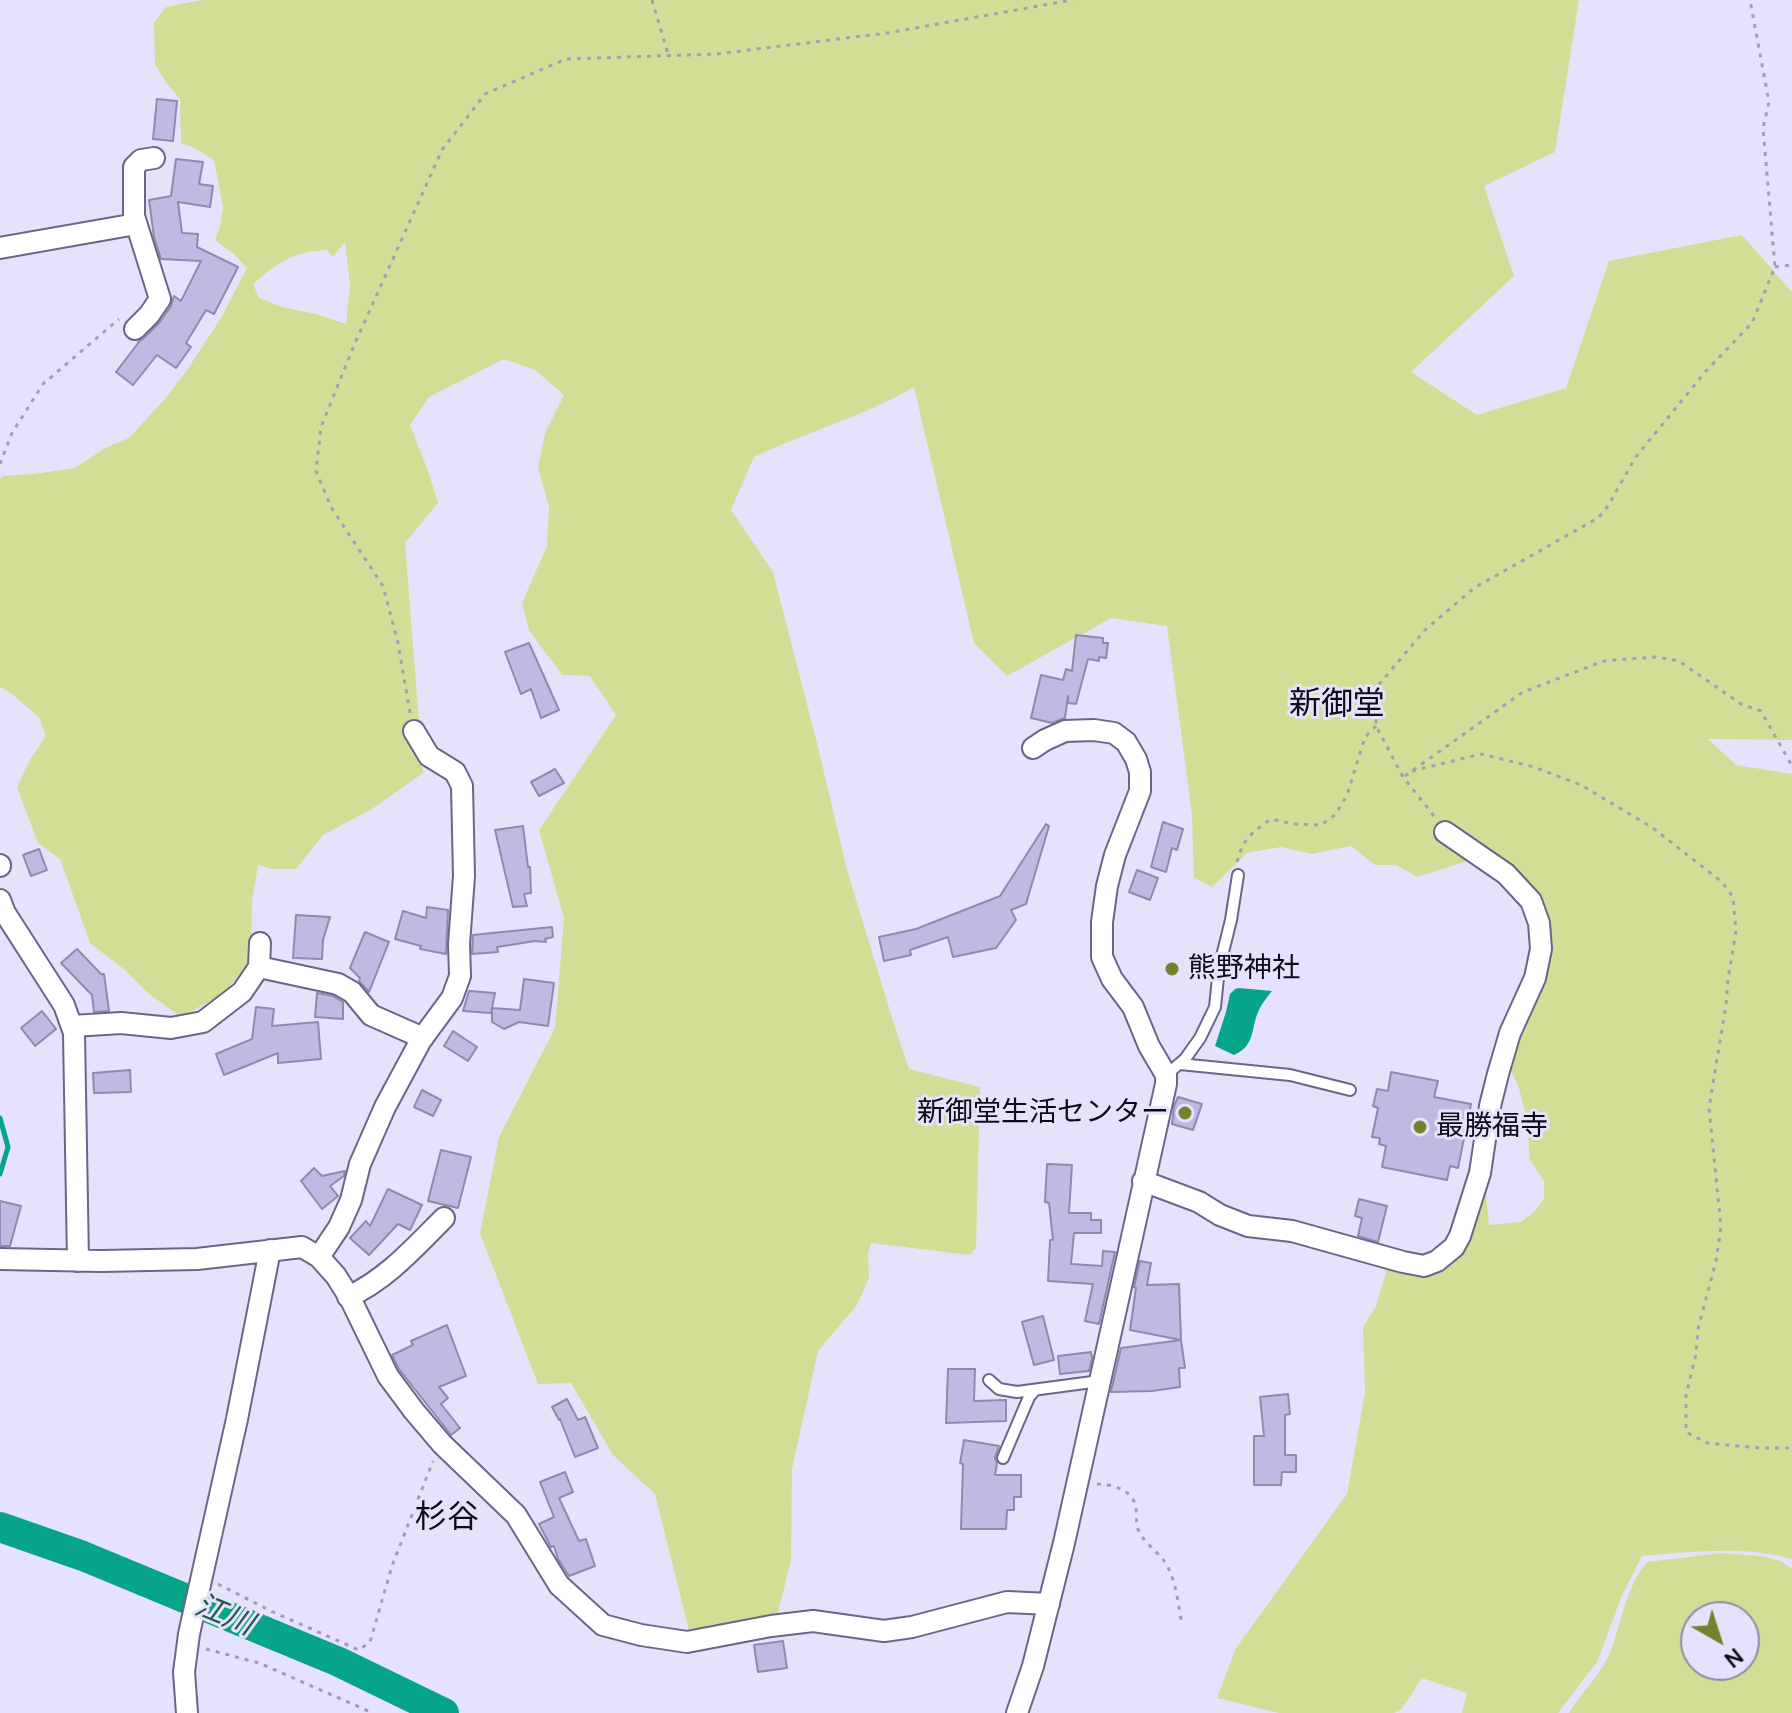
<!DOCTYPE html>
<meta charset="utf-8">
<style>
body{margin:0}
#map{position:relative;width:1792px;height:1713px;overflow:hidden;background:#e7e2fc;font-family:Manrope,sans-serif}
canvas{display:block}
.north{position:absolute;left:1680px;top:1601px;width:80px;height:80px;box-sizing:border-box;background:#e7e2fc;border:2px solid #908ca1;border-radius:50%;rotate:141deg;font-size:22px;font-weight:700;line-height:32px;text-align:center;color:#0e0b19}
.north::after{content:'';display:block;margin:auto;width:28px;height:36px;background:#77802c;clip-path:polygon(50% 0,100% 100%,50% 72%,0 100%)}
</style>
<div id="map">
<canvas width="1792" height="1713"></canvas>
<div class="north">N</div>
</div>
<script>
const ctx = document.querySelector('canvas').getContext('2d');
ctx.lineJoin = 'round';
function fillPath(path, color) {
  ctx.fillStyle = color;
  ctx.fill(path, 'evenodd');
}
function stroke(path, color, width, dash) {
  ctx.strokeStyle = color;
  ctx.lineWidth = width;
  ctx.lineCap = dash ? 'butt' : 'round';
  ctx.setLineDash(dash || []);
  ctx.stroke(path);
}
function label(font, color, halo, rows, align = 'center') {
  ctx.font = font + ' Manrope,"Noto Sans JP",sans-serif';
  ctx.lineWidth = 6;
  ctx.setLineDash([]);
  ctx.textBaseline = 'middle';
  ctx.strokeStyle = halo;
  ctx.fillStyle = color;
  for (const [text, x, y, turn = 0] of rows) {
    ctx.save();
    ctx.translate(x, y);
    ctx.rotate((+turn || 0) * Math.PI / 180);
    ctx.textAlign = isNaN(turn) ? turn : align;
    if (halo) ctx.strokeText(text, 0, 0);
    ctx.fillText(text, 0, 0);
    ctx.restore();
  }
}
const green = new Path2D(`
 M 202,0 L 1579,0 L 1555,152 L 1484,186 L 1514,276 L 1411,372 L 1477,415 L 1566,388 L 1609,261 L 1742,235 L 1792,292 L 1792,740 L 1708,739 L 1736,765 L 1792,774 L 1792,1559 C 1743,1545 1692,1552 1642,1556 L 1621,1598 L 1597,1662 L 1558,1713 L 1462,1713 L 1467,1693 L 1422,1678 L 1401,1710 L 1394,1713 L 1279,1713 L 1217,1698 L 1236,1648 L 1347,1494 L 1365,1393 L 1363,1327 L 1376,1306 L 1388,1266 L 1430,1271 L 1482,1194 L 1486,1192 L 1489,1225 L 1521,1222 L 1535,1211 L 1544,1198 L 1544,1181 L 1530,1160 L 1527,1121 L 1519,1088 L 1496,1038 L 1515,1030 L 1544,978 L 1532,898 L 1493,853 L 1417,877 L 1396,865 L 1375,865 L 1351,846 L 1312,854 L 1281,847 L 1247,853 L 1212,887 L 1194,878 L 1192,815 L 1167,626 L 1111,618 L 1007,676 L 974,643 L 914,387 C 864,416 807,432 754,457 L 731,510 L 773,572 L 819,751 L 847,870 L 893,1021 L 909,1069 L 980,1087 L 976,1248 L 970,1255 L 871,1243 L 868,1253 L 869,1278 L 857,1305 L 818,1351 L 792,1469 L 791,1560 L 777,1617 L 689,1630 L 655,1494 L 613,1455 L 571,1383 L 538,1384 L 480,1233 L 499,1137 L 555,1028 L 564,918 L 539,830 L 616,715 L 590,676 L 562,675 L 529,630 L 522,603 L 547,546 L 549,507 L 538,467 L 545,433 L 564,395 L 535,370 L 504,359 L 429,397 L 410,425 L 428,471 L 438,503 L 405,543 L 423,773 L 372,809 L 323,835 L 296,869 L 271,869 L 258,865 L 252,901 L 251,960 L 223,994 L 181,1017 L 148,993 L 125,970 L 90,943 L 60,859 L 38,843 L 17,787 L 31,758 L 46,736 L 39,717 L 12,694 L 0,687 L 0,479 L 3,476 L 34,474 L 75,468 L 105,448 L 129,438 L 164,400 L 185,373 L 221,318 L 247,268 L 234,254 L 215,240 L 220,227 L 223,207 L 214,160 L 195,148 L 181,143 L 180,99 L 167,84 L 155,64 L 154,23 L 166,7 ZM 345,242 L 350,286 L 346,324 L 316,314 L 282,307 L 259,298 L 253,284 C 278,262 292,252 327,250 L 333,257 Z
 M 1722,1553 C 1743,1556 1776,1553 1792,1569 L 1792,1713 L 1569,1713 C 1583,1690 1601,1675 1611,1650 C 1623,1618 1625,1590 1647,1562 ZM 1696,1617 L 1744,1617 L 1744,1665 L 1696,1665 Z`);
const water = new Path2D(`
 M 1239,988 L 1272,991 C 1268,996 1263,1002 1260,1008 C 1250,1026 1257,1045 1234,1055 L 1215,1046 L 1226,1012 L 1230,994 L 1235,989 Z`);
const stream = new Path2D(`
 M 0,1118 L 8,1147 L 0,1174`);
const river = new Path2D(`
 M 0,1527 L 83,1556 L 339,1662 L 444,1713`);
const building = new Path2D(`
 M 157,99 L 177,101 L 173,141 L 153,139 Z
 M 176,159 L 203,162 L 199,184 L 213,186 L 210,207 L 178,202 L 182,233 L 198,234 L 197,247 L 238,267 L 214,314 L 206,310 L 186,343 L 191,347 L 176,368 L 157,355 L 133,385 L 116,372 L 139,342 L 138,342 L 144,338 L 160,322 L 171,306 L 174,296 L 181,301 L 201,261 L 161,259 L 154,237 L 149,200 L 171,196 Z
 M 1076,635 L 1103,638 L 1103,643 L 1108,643 L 1106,658 L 1099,657 L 1099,661 L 1088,659 L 1076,704 L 1068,703 L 1068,696 L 1065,718 L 1052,723 L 1031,718 L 1041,675 L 1063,680 L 1066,669 L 1072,671 Z
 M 529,643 L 559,710 L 541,718 L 531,689 L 521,694 L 505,652 Z
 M 555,769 L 564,783 L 539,796 L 531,782 Z
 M 1163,822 L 1183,829 L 1177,850 L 1172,848 L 1166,872 L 1151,867 Z
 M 1046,824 L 1049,826 L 1026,904 L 1011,910 L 1016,920 L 996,948 L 953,957 L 948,937 L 910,950 L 911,955 L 884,961 L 879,937 L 916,929 L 1000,896 Z
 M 523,826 L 528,867 L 530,867 L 531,893 L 524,894 L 527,906 L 513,907 L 495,830 Z
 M 39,849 L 47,870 L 31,876 L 23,855 Z
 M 1137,870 L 1158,878 L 1150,900 L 1129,892 Z
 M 427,907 L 448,910 L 446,954 L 420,949 L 421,946 L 395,939 L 403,911 L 426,918 Z
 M 296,915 L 330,917 L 323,940 L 322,959 L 293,958 Z
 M 552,927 L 553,937 L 545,939 L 546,942 L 535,941 L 497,947 L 498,952 L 472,954 L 473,935 Z
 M 365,932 L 389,942 L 369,992 L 359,981 L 360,978 L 350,968 Z
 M 77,949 L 101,974 L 104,974 L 109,1011 L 94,1012 L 92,995 L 61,963 Z
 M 524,979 L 554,983 L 548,1026 L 519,1022 L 504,1029 L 492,1022 L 492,1008 L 520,1010 Z
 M 469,991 L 495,993 L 491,1013 L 463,1011 Z
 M 317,993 L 333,996 L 343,1002 L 343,1019 L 315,1017 Z
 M 256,1007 L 274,1009 L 272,1026 L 318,1022 L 321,1059 L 278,1063 L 278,1053 L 224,1075 L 216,1054 L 252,1039 Z
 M 42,1011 L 56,1029 L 35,1046 L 21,1028 Z
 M 453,1031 L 477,1047 L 468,1061 L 444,1046 Z
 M 130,1070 L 131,1092 L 94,1093 L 93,1073 Z
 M 1391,1072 L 1438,1081 L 1434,1097 L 1471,1104 L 1458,1168 L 1450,1166 L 1447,1180 L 1382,1167 L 1386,1146 L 1379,1144 L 1380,1138 L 1372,1137 L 1378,1108 L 1373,1106 L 1377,1089 L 1388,1091 Z
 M 422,1090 L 441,1100 L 433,1116 L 414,1107 Z
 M 1178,1097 L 1202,1104 L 1193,1130 L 1172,1124 L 1174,1106 Z
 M 441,1150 L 471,1157 L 458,1208 L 428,1201 Z
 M 1047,1164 L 1072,1165 L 1069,1213 L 1091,1213 L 1091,1220 L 1101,1220 L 1101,1233 L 1074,1233 L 1071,1264 L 1102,1266 L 1103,1251 L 1115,1252 L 1099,1324 L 1085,1321 L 1093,1284 L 1048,1281 L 1050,1240 L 1053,1240 L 1049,1203 L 1045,1202 Z
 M 314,1168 L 322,1176 L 345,1171 L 344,1176 L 330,1186 L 338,1196 L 322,1209 L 301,1181 Z
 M 388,1189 L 422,1205 L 410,1230 L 398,1224 L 369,1255 L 350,1238 L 366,1221 L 370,1226 Z
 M 1359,1199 L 1387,1206 L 1378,1242 L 1358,1236 L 1362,1218 L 1355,1216 Z
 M 0,1201 L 21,1206 L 10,1246 L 0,1246 Z
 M 1140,1261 L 1151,1263 L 1147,1285 L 1179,1284 L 1181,1340 L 1130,1330 L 1136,1288 L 1134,1287 Z
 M 1043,1316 L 1054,1360 L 1034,1365 L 1022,1322 Z
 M 447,1325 L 466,1376 L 439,1387 L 448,1398 L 441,1404 L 460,1428 L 451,1435 L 399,1369 L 392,1355 L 413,1345 L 411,1341 Z
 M 1181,1340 L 1185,1368 L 1179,1368 L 1180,1387 L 1152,1391 L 1111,1392 L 1121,1348 Z
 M 1091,1352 L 1092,1358 L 1089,1371 L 1060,1374 L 1058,1356 Z
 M 948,1369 L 975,1369 L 974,1401 L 1006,1400 L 1006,1421 L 946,1423 Z
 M 1288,1394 L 1290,1414 L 1285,1415 L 1285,1455 L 1296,1455 L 1296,1472 L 1282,1472 L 1281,1485 L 1254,1485 L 1254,1436 L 1264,1436 L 1260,1397 Z
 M 567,1399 L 578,1420 L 585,1417 L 598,1448 L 575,1457 L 560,1419 L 559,1420 L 552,1407 Z
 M 964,1440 L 999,1446 L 995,1458 L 997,1463 L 995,1475 L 1021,1475 L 1021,1497 L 1014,1497 L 1014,1510 L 1007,1510 L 1006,1529 L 961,1529 L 963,1464 L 960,1463 Z
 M 565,1472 L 573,1492 L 559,1498 L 579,1541 L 586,1539 L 595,1566 L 569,1576 L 558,1559 L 554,1546 L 551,1547 L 539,1524 L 554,1517 L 540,1482 Z
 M 783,1641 L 787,1668 L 758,1672 L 754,1645 Z`);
const path = new Path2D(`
 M 652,0 L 668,54
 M 1775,267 L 1792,265
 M 0,464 L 12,433 L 43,384 L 119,319
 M 410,713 L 398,643 L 383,586 L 331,507 L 316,471 L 321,427 L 355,343 L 442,150 L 485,94 L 566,59 L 716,54 L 887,33 L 1073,0
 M 1412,771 L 1481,754 L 1534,767 L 1581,785 L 1653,828 L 1722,882 L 1733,897 L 1736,931 L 1728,979 L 1726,1005 L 1709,1108 L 1721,1227 L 1716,1261 L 1698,1329 L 1696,1354 L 1686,1395 L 1686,1432 L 1707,1443 L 1760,1448 L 1792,1448
 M 1405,776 L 1523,692 L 1604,661 L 1656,657 L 1679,661 L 1741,704 L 1761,711 L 1792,766
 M 1434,816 L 1403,777 L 1376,726 L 1376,688 L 1425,630 L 1474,588 L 1598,518 L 1608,506 L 1635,458 L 1706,371 L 1752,323 L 1775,267 L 1763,128 L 1769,102 L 1750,0
 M 1237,862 C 1243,839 1251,833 1271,819 L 1293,824 L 1321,825 L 1336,814 L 1347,795 L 1365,737 L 1376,726
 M 1097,1484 C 1113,1485 1134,1489 1136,1509 C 1137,1518 1135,1525 1140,1533 C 1145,1543 1154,1549 1161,1557 C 1176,1574 1177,1601 1182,1623
 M 218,1584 L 273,1612 L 359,1650 L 370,1642 L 392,1566 L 433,1461
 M 206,1649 L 259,1663 L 373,1713`);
const lane = new Path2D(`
 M 1180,1064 L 1290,1075 L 1350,1090
 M 1166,1075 L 1185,1059 L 1200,1038 L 1215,1007 L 1219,968 L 1231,920 L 1238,875
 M 989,1380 L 999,1389 L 1017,1392 L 1100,1381
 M 1003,1458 L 1029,1397 L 1035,1390`);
const street = new Path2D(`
 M 0,248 L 136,224
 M 135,329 L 149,315 L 160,299 L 134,216 L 134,167 L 141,160 L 154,158
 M 0,866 L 0,865
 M 0,900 L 5,913 L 64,1005 L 74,1033 L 78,1261
 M 259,967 L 338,984 L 352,992 L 371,1015 L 423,1038
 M 72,1026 L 121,1023 L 171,1028 L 203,1022 L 242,992 L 259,967 L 260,943
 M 1143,1181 L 1199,1202 L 1220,1215 L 1248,1226 L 1292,1231 L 1403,1262 L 1424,1266 L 1437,1261 L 1454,1247 L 1460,1236 L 1480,1173 L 1490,1106 L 1498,1074 L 1510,1033 L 1535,978 L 1541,949 L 1539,923 L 1531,901 L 1506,874 L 1445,832
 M 319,1257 L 339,1227 L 351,1200 L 360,1164 L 385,1107 L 421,1040 L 452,998 L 460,976 L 459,944 L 464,876 L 462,786 L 455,772 L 429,756 L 414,731
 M 0,1259 L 102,1261 L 197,1259 L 302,1247 L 319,1257 L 336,1276 L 351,1300 L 388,1376 L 414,1411 L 442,1444 L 516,1515 L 559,1585 L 603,1625 L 641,1635 L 687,1642 L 771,1626 L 813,1621 L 884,1631 L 912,1627 L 1007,1602 L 1049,1604
 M 348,1297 C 387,1279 415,1247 444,1218
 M 187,1713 L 184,1672 L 189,1634 L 237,1419 L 270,1250
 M 1017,1713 L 1033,1666 L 1064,1543 L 1166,1084 L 1166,1075 L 1149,1046 L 1133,1007 L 1112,979 L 1102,957 L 1102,922 L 1107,886 L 1115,855 L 1140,791 L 1140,772 L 1136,759 L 1126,742 L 1114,733 L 1094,730 L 1065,731 L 1045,740 L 1033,748`);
const markers = [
 [1172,969,8,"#77802c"],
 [1185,1113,8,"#77802c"],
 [1420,1127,8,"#77802c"]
];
const poiNames = [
 ["熊野神社",1188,969],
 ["新御堂生活センター",1169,1113,"right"],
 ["最勝福寺",1436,1127]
];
const waterNames = [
 ["江川",224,1616,22]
];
const quarterNames = [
 ["新御堂",1337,705],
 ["杉谷",447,1518]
];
fillPath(green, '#d3dd96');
fillPath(water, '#06a489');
stroke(stream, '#06a489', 5);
stroke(river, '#06a489', 30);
fillPath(building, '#c2b9e2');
stroke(building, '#9188af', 2);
stroke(lane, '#6d6489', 14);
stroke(street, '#6d6489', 24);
stroke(path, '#a19db3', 3, [4, 6]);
stroke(lane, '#fff', 10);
stroke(street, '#fff', 20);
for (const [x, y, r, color] of markers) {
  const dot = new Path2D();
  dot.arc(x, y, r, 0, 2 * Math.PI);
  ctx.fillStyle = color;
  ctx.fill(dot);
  stroke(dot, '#e7e2fc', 3);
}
label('28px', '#0e0b19', '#e7e2fc', poiNames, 'left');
label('italic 30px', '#25594d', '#e7e2fc', waterNames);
label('32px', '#0e0b19', '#e7e2fc', quarterNames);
</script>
